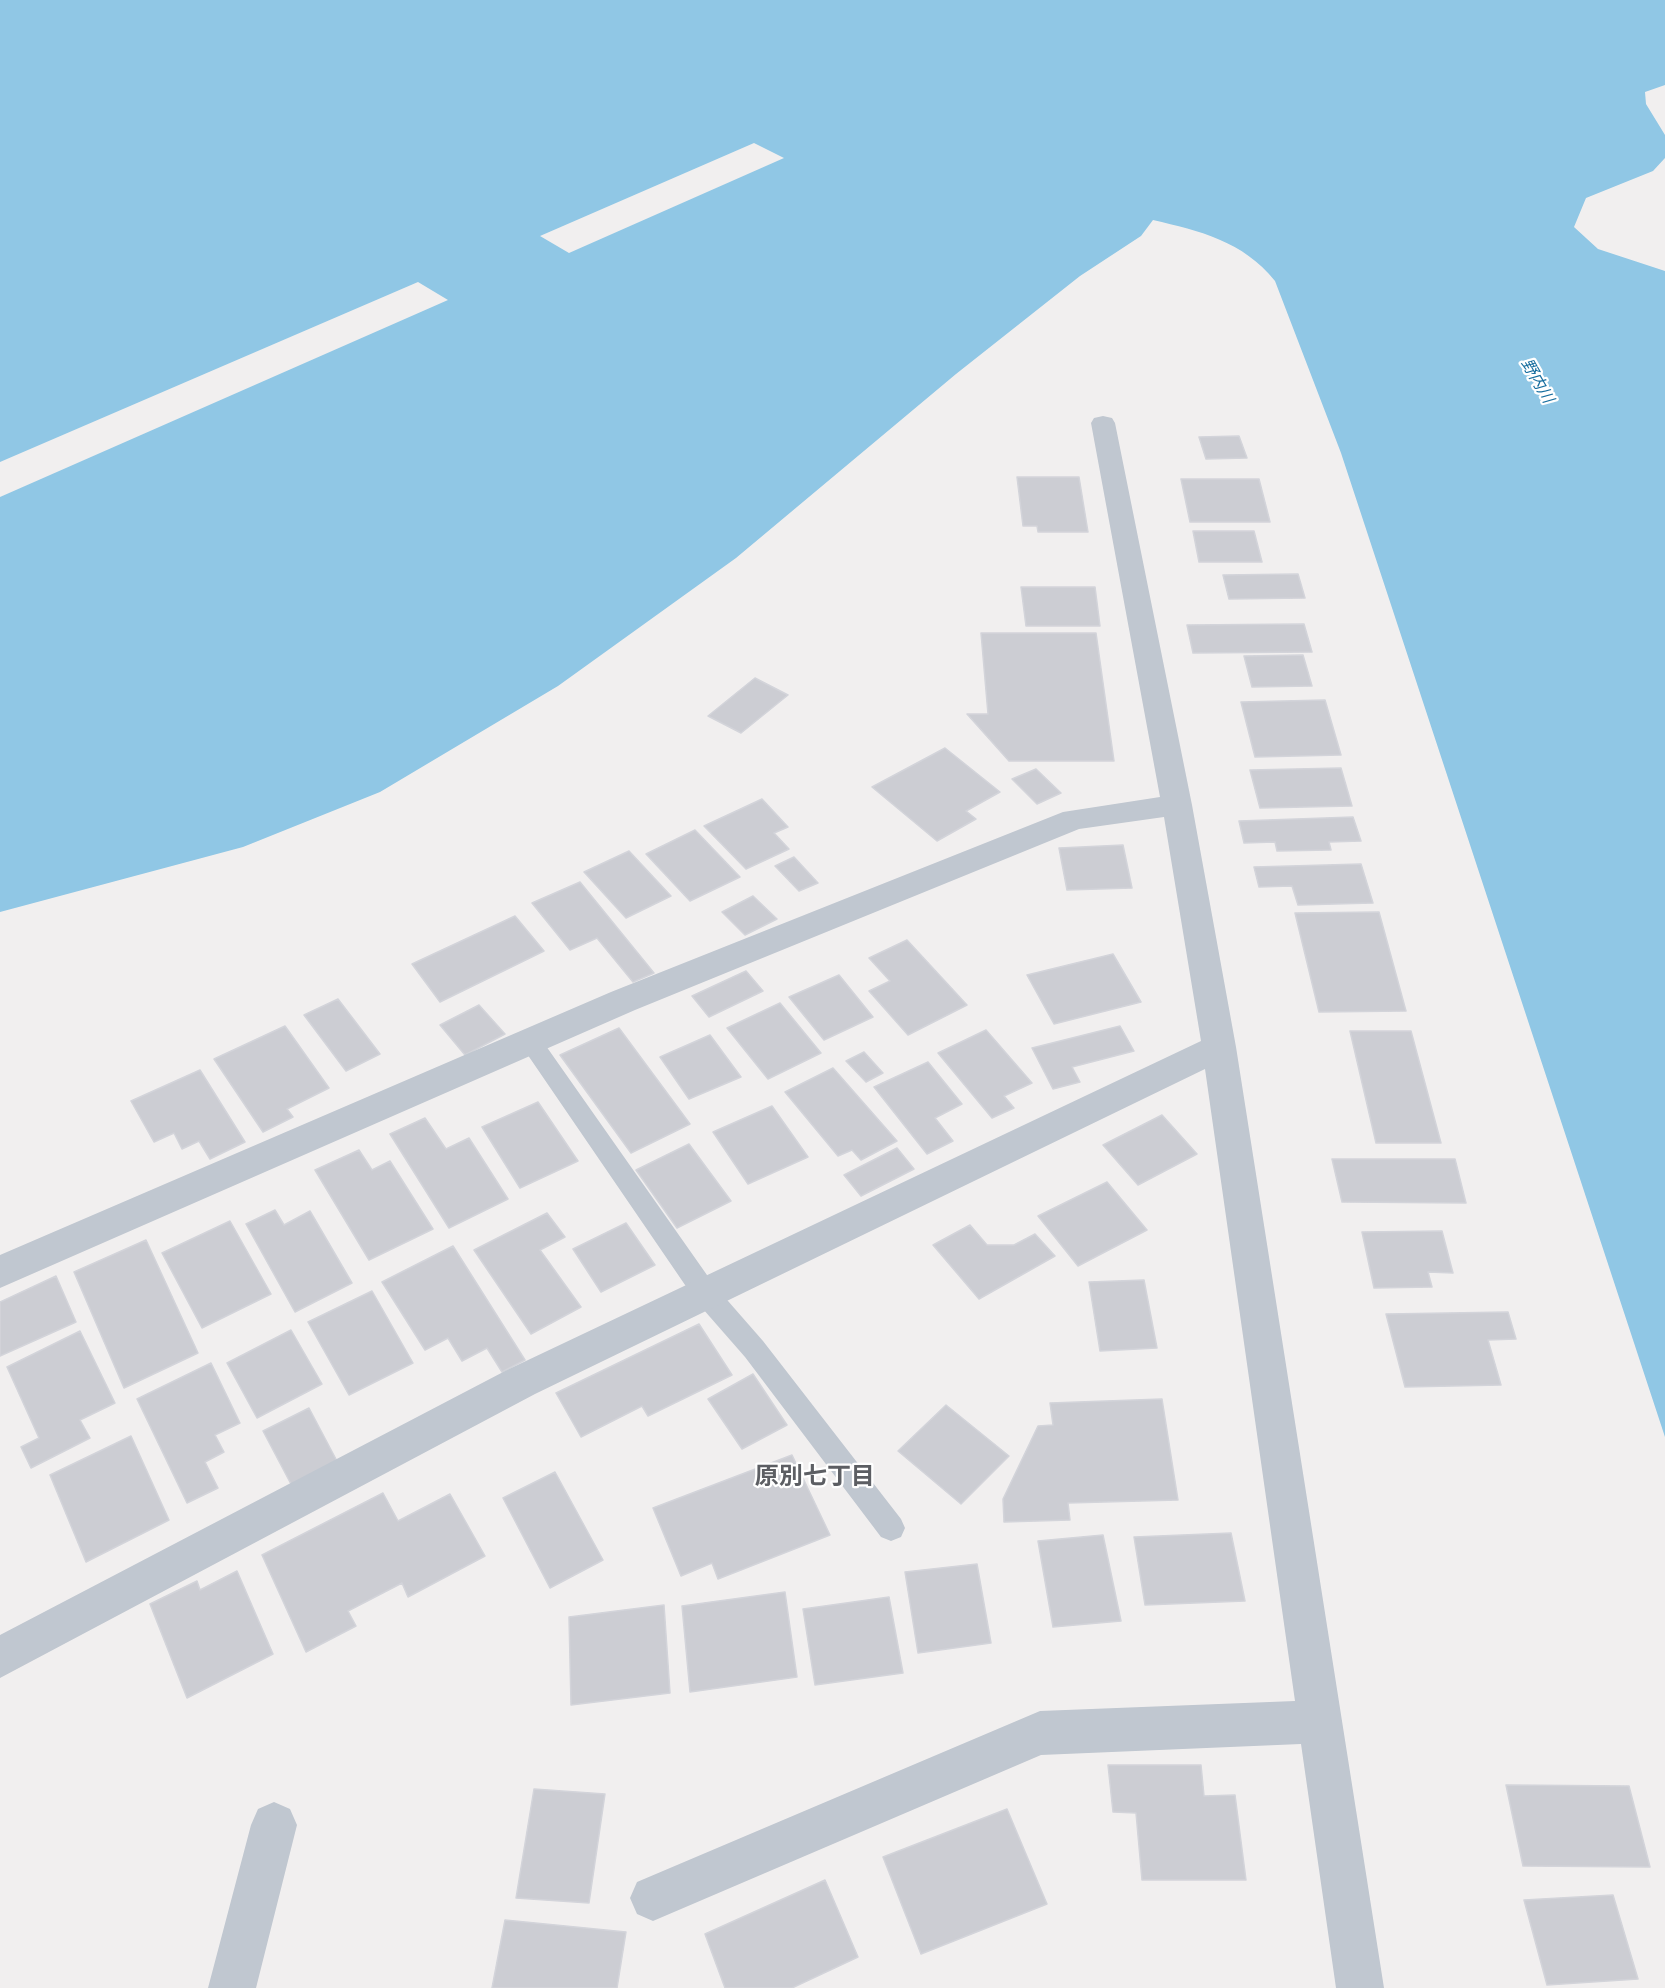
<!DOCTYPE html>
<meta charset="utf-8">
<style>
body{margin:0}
canvas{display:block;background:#f1efef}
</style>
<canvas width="1665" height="1988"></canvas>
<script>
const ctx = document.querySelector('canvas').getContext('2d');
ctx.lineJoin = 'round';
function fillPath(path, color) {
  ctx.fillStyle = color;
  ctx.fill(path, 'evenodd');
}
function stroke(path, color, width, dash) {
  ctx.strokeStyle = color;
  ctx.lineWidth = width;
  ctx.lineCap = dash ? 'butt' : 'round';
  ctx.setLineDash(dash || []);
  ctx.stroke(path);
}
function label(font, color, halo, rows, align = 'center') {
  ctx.font = font + ' "Work Sans","Noto Sans JP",sans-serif';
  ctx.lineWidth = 4.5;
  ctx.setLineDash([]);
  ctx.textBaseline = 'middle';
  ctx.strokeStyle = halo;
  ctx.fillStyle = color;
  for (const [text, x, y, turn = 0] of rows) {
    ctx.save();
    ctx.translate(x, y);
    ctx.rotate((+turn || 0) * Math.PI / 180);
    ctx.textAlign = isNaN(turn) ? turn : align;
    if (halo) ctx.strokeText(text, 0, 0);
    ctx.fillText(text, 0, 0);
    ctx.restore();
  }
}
const water = new Path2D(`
 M 0,0 L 1665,0 L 1665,85 L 1645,92 L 1646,104 L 1665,135 L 1665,158 L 1653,171 L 1586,198 L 1574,227 L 1598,249 L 1665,271 L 1665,1437 L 1341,453 L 1275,281 C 1243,241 1200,231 1153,220 L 1141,236 L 1080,276 L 956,374 L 736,558 L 558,686 L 380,792 L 243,847 L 0,912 Z`);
const pier = new Path2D(`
 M 754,143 L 784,158 L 569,253 L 540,236 Z
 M 418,282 L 448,300 L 0,497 L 0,462 Z`);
const building = new Path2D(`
 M 1239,436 L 1247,458 L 1206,459 L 1199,437 Z
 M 1017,477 L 1079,477 L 1088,532 L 1038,532 L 1037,526 L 1023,526 Z
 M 1181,479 L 1259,479 L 1270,522 L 1190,522 Z
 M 1193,531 L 1254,531 L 1262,562 L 1199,562 Z
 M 1298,574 L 1305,598 L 1229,599 L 1223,575 Z
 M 1021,587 L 1095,587 L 1100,626 L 1026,626 Z
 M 1304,624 L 1312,652 L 1193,653 L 1187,625 Z
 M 981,633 L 1096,633 L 1114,761 L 1009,761 L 967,714 L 988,714 Z
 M 1303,655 L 1312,686 L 1252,687 L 1244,656 Z
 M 755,678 L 788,695 L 741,733 L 708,716 Z
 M 1325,700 L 1341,755 L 1255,757 L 1241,702 Z
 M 945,748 L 1000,792 L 966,811 L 976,819 L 937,841 L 872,787 Z
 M 1341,768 L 1352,806 L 1260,808 L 1250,770 Z
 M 1036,769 L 1061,793 L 1037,804 L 1012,779 Z
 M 762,799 L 788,827 L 774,833 L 789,849 L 746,869 L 704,826 Z
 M 1353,817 L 1361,841 L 1329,842 L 1331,850 L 1277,851 L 1275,842 L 1244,843 L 1239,821 Z
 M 695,830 L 740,877 L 690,901 L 646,854 Z
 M 1123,845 L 1132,888 L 1067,890 L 1059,848 Z
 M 629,851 L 671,896 L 626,918 L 584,872 Z
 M 794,857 L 818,883 L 799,891 L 775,866 Z
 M 1361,864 L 1373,903 L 1298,905 L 1292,886 L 1259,887 L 1254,867 Z
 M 580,882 L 654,973 L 633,982 L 597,938 L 570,950 L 532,903 Z
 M 753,896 L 777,919 L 745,935 L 722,912 Z
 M 1379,912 L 1406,1011 L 1319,1012 L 1295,913 Z
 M 515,916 L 544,951 L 440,1002 L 412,964 Z
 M 907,940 L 967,1005 L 908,1035 L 869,991 L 890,981 L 869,958 Z
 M 1113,954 L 1141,1002 L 1054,1024 L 1027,975 Z
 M 746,971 L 763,991 L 709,1017 L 692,996 Z
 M 839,975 L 873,1017 L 824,1040 L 789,997 Z
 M 338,999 L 380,1054 L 346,1071 L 304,1015 Z
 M 780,1003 L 821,1053 L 768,1079 L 727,1028 Z
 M 479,1005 L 505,1034 L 465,1055 L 440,1025 Z
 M 285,1026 L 329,1088 L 287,1109 L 293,1117 L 263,1132 L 214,1059 Z
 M 1120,1026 L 1134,1051 L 1072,1067 L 1080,1082 L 1053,1089 L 1032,1048 Z
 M 619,1028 L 690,1124 L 631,1153 L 560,1055 Z
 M 986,1030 L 1032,1083 L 1004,1096 L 1014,1108 L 992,1118 L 938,1053 Z
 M 1350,1031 L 1411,1031 L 1441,1143 L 1376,1143 Z
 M 710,1035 L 741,1077 L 689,1099 L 660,1057 Z
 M 864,1052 L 883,1073 L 866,1082 L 846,1061 Z
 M 928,1062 L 962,1104 L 935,1118 L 953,1141 L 927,1154 L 874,1087 Z
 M 833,1068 L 897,1141 L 861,1160 L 852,1150 L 838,1156 L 785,1092 Z
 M 200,1070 L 245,1142 L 210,1159 L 199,1141 L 182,1149 L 174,1133 L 154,1142 L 131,1101 Z
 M 538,1102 L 578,1161 L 520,1188 L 482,1127 Z
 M 772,1106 L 808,1157 L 748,1184 L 713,1132 Z
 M 1162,1115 L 1197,1154 L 1138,1185 L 1103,1145 Z
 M 425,1118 L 446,1149 L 469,1138 L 508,1199 L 449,1228 L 390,1134 Z
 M 689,1144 L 731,1201 L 677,1228 L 636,1170 Z
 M 897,1148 L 914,1169 L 861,1196 L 844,1175 Z
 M 359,1150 L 372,1170 L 390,1161 L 433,1229 L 369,1260 L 315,1170 Z
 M 1332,1159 L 1455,1159 L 1466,1203 L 1342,1202 Z
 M 1107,1182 L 1147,1230 L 1078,1266 L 1038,1216 Z
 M 275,1210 L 284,1225 L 310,1211 L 352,1283 L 295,1312 L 246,1224 Z
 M 547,1213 L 565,1237 L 540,1250 L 581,1307 L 531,1334 L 474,1250 Z
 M 230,1221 L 271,1294 L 202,1328 L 162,1253 Z
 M 626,1223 L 655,1265 L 601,1292 L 573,1249 Z
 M 970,1225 L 987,1245 L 1014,1245 L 1035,1234 L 1055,1256 L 979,1299 L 933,1245 Z
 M 1442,1231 L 1453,1273 L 1428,1272 L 1432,1287 L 1374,1288 L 1362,1232 Z
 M 146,1240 L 198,1353 L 124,1388 L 74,1272 Z
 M 453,1246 L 525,1360 L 502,1372 L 487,1348 L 462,1361 L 448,1338 L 425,1350 L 382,1282 Z
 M 56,1276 L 76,1322 L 0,1356 L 0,1302 Z
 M 1144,1280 L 1157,1348 L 1100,1351 L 1089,1282 Z
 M 372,1291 L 413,1363 L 349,1395 L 308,1322 Z
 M 1508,1312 L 1516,1339 L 1488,1340 L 1501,1385 L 1405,1387 L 1386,1314 Z
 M 699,1324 L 732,1375 L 648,1416 L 642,1406 L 581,1437 L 556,1393 Z
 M 291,1330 L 322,1384 L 257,1418 L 227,1363 Z
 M 80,1331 L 115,1403 L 80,1420 L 90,1438 L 31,1468 L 21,1447 L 39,1438 L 7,1367 Z
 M 211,1363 L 240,1423 L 215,1435 L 224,1452 L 205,1462 L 218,1488 L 187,1503 L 137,1399 Z
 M 753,1374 L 787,1425 L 742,1449 L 708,1399 Z
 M 1162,1399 L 1178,1500 L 1068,1503 L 1070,1520 L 1004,1522 L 1003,1499 L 1038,1426 L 1053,1425 L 1050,1403 Z
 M 946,1405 L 1009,1456 L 961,1504 L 898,1451 Z
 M 309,1408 L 338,1463 L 292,1486 L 263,1431 Z
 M 131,1436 L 169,1520 L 86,1562 L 50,1475 Z
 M 792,1455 L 830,1535 L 718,1579 L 712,1563 L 681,1576 L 653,1508 Z
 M 555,1472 L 603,1560 L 550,1588 L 503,1498 Z
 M 383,1493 L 398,1521 L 450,1494 L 485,1556 L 408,1597 L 402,1583 L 348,1611 L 356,1626 L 306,1652 L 262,1555 Z
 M 1231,1533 L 1245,1601 L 1145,1605 L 1134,1537 Z
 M 1103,1535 L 1121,1621 L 1053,1627 L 1038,1541 Z
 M 977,1564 L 991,1643 L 918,1653 L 905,1572 Z
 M 237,1571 L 273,1654 L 187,1698 L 150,1604 L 197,1581 L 200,1590 Z
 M 785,1592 L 797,1677 L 690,1692 L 682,1606 Z
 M 889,1597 L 903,1673 L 815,1685 L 803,1609 Z
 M 664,1605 L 670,1693 L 571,1705 L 569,1617 Z
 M 1108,1765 L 1201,1765 L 1204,1796 L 1235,1795 L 1246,1880 L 1142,1880 L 1136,1813 L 1113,1812 Z
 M 1506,1785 L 1629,1786 L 1650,1867 L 1523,1866 Z
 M 534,1789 L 605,1794 L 589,1903 L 516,1898 Z
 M 1007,1809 L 1047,1904 L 921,1954 L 883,1857 Z
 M 825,1880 L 858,1957 L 792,1988 L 725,1988 L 705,1934 Z
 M 1613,1895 L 1638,1979 L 1547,1985 L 1524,1900 Z
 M 505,1920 L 626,1932 L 617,1988 L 492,1988 Z`);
const service = new Path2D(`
 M 531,1033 L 539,1036 L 714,1285 L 763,1341 L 901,1519 L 905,1528 L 901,1537 L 891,1541 L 881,1537 L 745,1357 L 696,1301 L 523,1048 L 520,1042 L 523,1036 Z`);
const minor = new Path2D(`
 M 1103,416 L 1112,418 L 1115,423 L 1192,805 L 1236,1047 L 1384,1988 L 1336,1988 L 1301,1744 L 1041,1755 L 653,1921 L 637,1914 L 630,1898 L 637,1882 L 1040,1711 L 1295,1701 L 1205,1069 L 535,1394 L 0,1678 L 0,1635 L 507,1370 L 1201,1041 L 1164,817 L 1079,829 L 635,1010 L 0,1288 L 0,1255 L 611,992 L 1063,812 L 1160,797 L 1091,423 L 1094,418 Z
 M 274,1802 L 290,1809 L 297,1825 L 256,1988 L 208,1988 L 251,1825 L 258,1809 Z`);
const farWaternames = [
 ["野内川",1537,381,60]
];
const nearNeighbourhoodnames = [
 ["原別七丁目",815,1477]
];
fillPath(water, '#90c7e5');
fillPath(pier, '#f1efef');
fillPath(building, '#cccdd3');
stroke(building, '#d3d4da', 1.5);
fillPath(service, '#c0c7d0');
fillPath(minor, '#c0c7d0');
label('italic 16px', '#176e9f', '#fff', farWaternames);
label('bold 24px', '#5c5e63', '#fff', nearNeighbourhoodnames);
</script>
